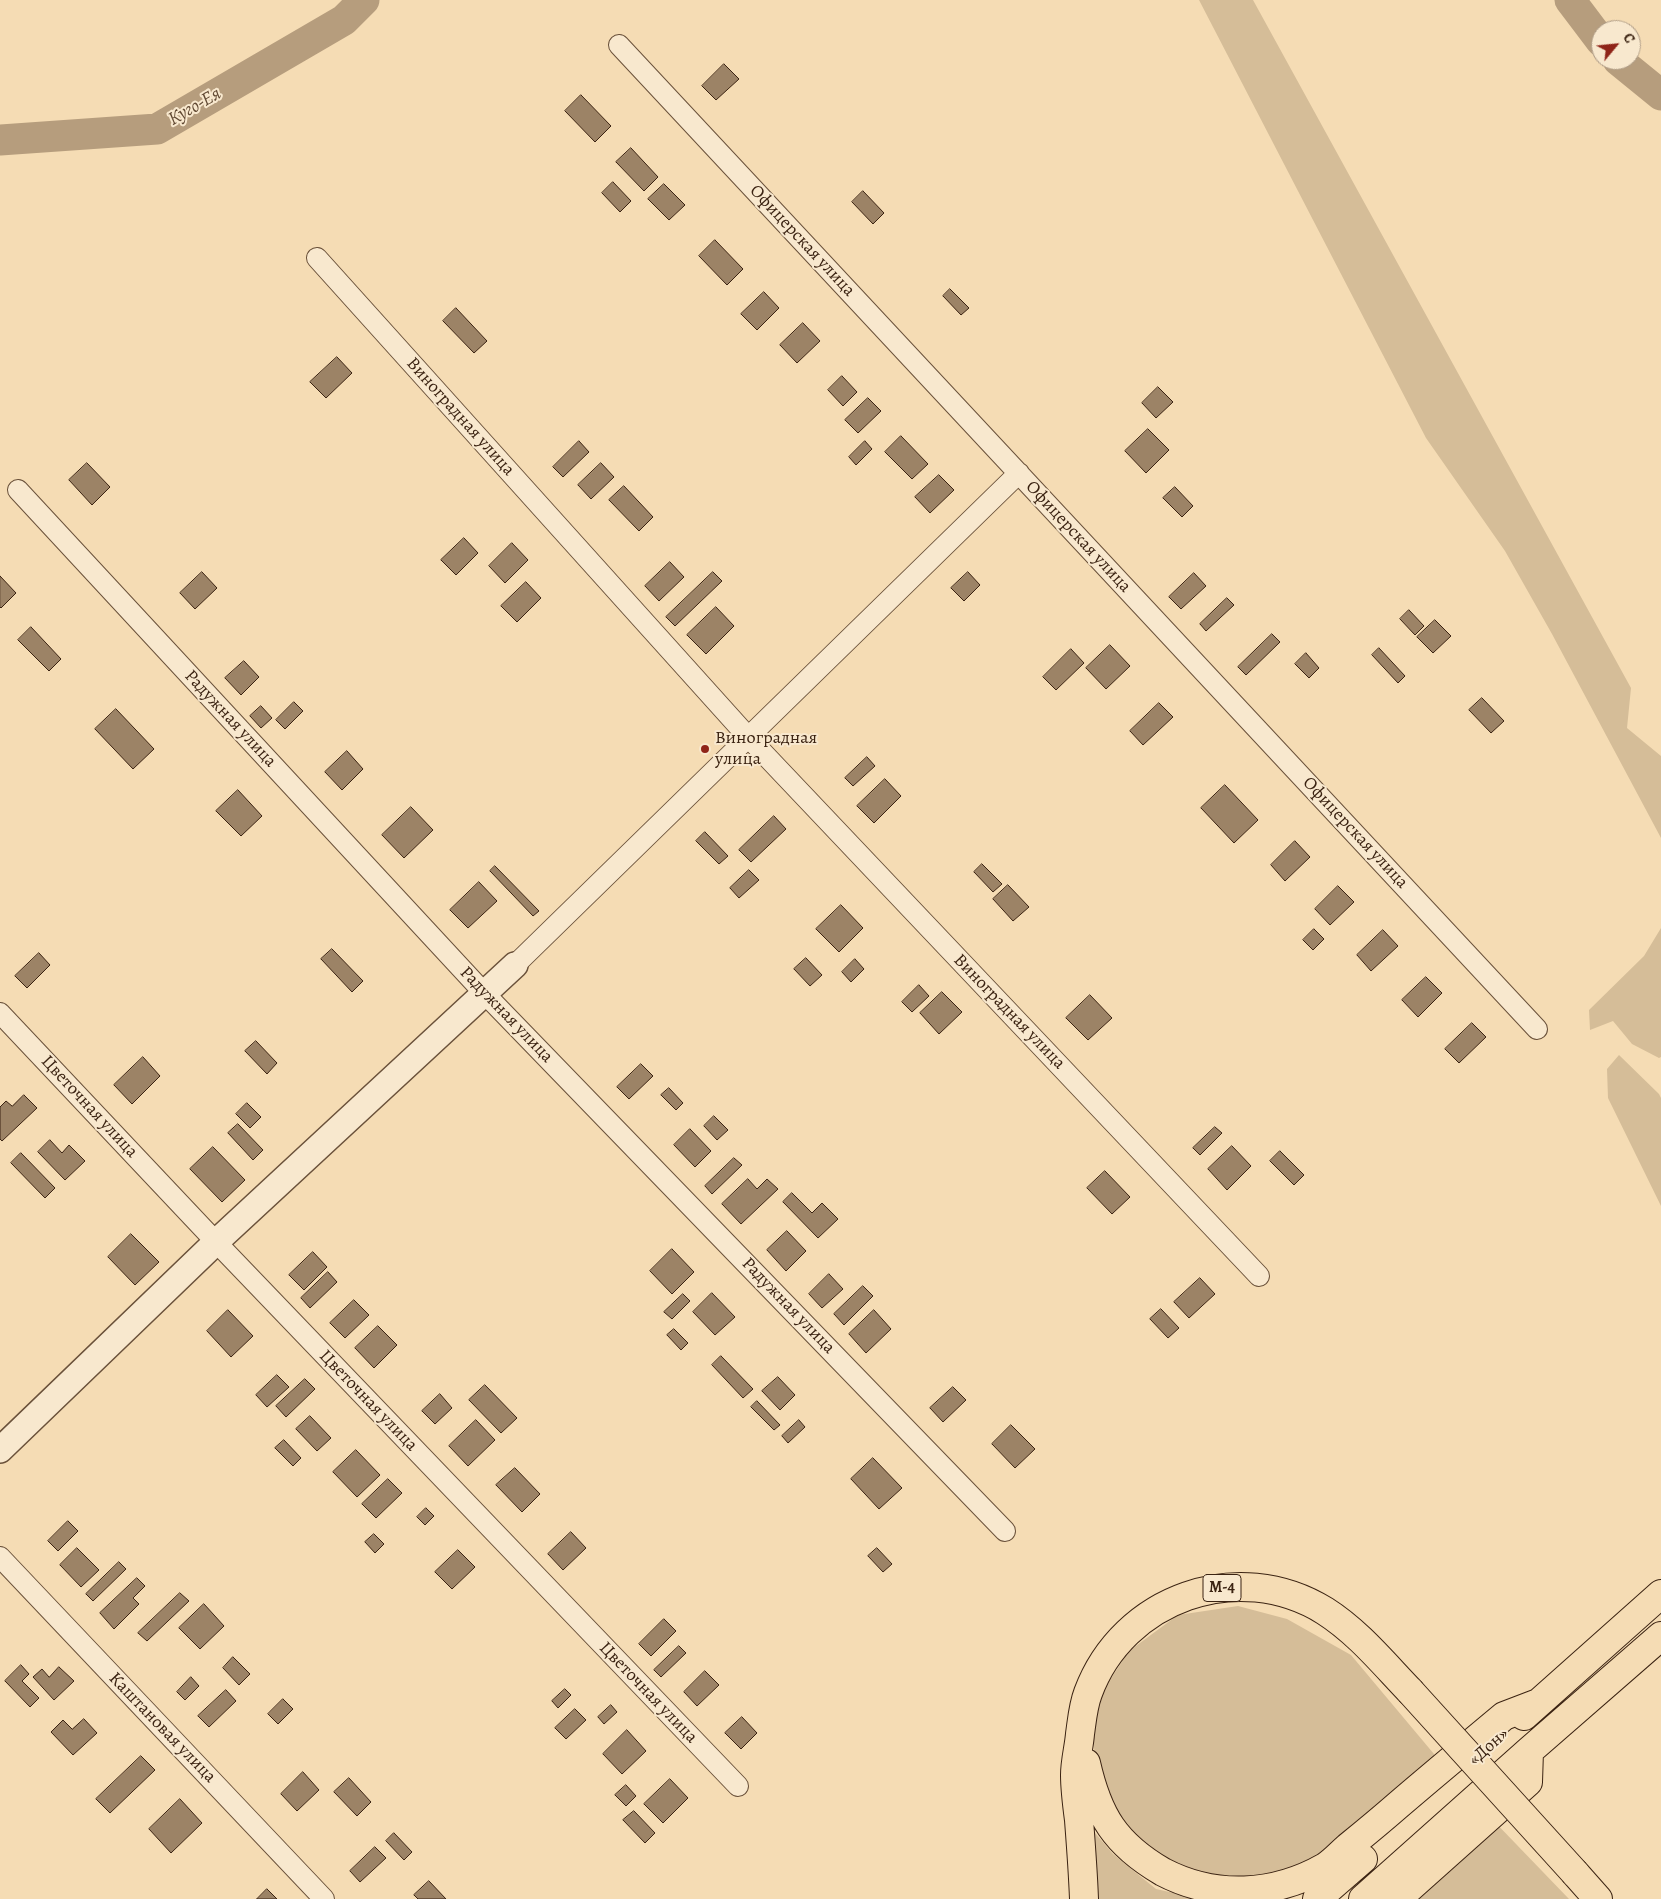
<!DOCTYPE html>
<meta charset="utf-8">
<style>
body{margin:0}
#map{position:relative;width:1661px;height:1899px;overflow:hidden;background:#f5dcb4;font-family:Alegreya,serif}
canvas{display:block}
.north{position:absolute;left:1591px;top:20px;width:50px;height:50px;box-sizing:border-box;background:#f8e8ce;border:1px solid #ac9983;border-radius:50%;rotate:62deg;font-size:14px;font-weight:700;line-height:20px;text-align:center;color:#3b2312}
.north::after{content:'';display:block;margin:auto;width:18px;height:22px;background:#8f2418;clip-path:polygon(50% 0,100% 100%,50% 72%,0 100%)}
</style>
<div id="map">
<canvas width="1661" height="1899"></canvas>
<div class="north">С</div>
</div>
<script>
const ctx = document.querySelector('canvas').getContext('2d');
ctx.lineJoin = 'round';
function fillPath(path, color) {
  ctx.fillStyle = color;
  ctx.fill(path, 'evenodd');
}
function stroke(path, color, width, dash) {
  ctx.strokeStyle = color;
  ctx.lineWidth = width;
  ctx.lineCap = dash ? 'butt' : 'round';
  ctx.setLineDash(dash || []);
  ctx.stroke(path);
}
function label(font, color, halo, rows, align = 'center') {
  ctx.font = font + ' Alegreya,serif';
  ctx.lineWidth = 4;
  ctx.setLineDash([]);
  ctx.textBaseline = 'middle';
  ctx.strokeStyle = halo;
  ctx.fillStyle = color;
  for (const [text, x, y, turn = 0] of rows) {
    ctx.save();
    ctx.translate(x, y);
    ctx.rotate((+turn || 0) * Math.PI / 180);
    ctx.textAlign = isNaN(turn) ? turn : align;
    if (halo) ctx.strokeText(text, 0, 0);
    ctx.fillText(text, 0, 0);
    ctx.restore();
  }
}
const green = new Path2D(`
 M 1199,0 L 1253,0 L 1631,688 L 1627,728 L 1661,756 L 1661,838 L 1552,634 L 1505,551 L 1426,438 Z
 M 1661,928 L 1661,1057 L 1659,1058 L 1632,1044 L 1613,1021 L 1590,1030 L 1589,1010 L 1644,956 Z
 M 1619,1055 L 1659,1094 L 1661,1098 L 1661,1206 L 1608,1098 L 1607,1069 Z
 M 1238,1606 L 1287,1619 L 1351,1655 L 1439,1760 L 1329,1852 L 1280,1879 L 1226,1884 L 1144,1850 L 1114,1817 L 1097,1775 L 1093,1738 L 1102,1692 L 1129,1651 L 1178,1615 Z
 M 1490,1817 L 1569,1899 L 1401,1899 Z
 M 1085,1821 L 1113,1854 L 1156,1889 L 1201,1899 L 1086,1899 Z`);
const river = new Path2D(`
 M 1570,0 L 1601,41
 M 1618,60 L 1661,95
 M 0,140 L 157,129 L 344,20 L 364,0`);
const building = new Path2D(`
 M 724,64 L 739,79 L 716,100 L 702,86 Z
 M 581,95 L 611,126 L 595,142 L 565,111 Z
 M 631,148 L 658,177 L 644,191 L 616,162 Z
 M 613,182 L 631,201 L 620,212 L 602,193 Z
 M 664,184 L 685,205 L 669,220 L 648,199 Z
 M 863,191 L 884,213 L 873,224 L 852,202 Z
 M 715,240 L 743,269 L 727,285 L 699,256 Z
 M 950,289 L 969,308 L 961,315 L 943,296 Z
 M 764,292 L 779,308 L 757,330 L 741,314 Z
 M 456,308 L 487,341 L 474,353 L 443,321 Z
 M 803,323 L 820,341 L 797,363 L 780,345 Z
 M 337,357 L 352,373 L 326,398 L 310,382 Z
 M 842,376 L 857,392 L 843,406 L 828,390 Z
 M 1158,387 L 1173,402 L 1156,418 L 1142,403 Z
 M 868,398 L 881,411 L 858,433 L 845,420 Z
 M 1148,429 L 1169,450 L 1146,473 L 1125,451 Z
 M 901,436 L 928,464 L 912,479 L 885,452 Z
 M 579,441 L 589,452 L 563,477 L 553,467 Z
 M 865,441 L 872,449 L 856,465 L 849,457 Z
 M 87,463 L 110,487 L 92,505 L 69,480 Z
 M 601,463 L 614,477 L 591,499 L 578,485 Z
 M 939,475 L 954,490 L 930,513 L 915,497 Z
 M 624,486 L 653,517 L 639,531 L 609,500 Z
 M 1175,487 L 1193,506 L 1182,517 L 1163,498 Z
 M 464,538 L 478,553 L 456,575 L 441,560 Z
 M 512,543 L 528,560 L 505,583 L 489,566 Z
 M 670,562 L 684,577 L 659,601 L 645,586 Z
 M 202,572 L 217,588 L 195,609 L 180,593 Z
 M 713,572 L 722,581 L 675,626 L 666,617 Z
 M 968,572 L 980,585 L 964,601 L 951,588 Z
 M 1194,573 L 1206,586 L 1181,609 L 1169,597 Z
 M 0,576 L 16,593 L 1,608 L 0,607 Z
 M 526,582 L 541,598 L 517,622 L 501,606 Z
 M 1227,598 L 1234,605 L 1206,631 L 1200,624 Z
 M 716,607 L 734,626 L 706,654 L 687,635 Z
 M 1409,610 L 1424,626 L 1415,635 L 1400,619 Z
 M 1435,620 L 1451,636 L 1433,653 L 1417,637 Z
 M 31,627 L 61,659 L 49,671 L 18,640 Z
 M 1272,634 L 1280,642 L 1246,675 L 1238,667 Z
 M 1110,645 L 1130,666 L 1106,689 L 1086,668 Z
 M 1379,648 L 1405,676 L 1398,683 L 1372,655 Z
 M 1071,649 L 1084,663 L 1056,690 L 1043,677 Z
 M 1306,653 L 1319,668 L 1309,678 L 1295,664 Z
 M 244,661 L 259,677 L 241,695 L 225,678 Z
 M 1482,698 L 1504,721 L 1491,733 L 1469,710 Z
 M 294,702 L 303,711 L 285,729 L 276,720 Z
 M 1159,703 L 1173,717 L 1143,745 L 1130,731 Z
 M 261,706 L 272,718 L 261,728 L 250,716 Z
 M 116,709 L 154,749 L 133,769 L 95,729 Z
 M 347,751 L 363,769 L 342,790 L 325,772 Z
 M 867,757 L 875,766 L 853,786 L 845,778 Z
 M 885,779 L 901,796 L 874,823 L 857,806 Z
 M 1225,785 L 1258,820 L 1234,843 L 1201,808 Z
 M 238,790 L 262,816 L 241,836 L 216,811 Z
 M 411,807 L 433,830 L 404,858 L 382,835 Z
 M 774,816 L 786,829 L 751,862 L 739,850 Z
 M 705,832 L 728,856 L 719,864 L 696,841 Z
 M 1295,841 L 1310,857 L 1285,881 L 1271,865 Z
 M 982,864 L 1002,884 L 993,892 L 974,872 Z
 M 495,866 L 539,911 L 533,916 L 490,871 Z
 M 749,870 L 759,880 L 739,898 L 730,888 Z
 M 479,882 L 497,901 L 468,928 L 450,910 Z
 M 1008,885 L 1029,907 L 1013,921 L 993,899 Z
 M 1338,886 L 1354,902 L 1330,925 L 1315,909 Z
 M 841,905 L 863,928 L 839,952 L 816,929 Z
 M 1314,929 L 1324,939 L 1313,950 L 1303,940 Z
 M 1383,930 L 1398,946 L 1371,971 L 1357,955 Z
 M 332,949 L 363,981 L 352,992 L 321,959 Z
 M 39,953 L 50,965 L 27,988 L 15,976 Z
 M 806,958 L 822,975 L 810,986 L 794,969 Z
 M 855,959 L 864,969 L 851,982 L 842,972 Z
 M 1426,977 L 1442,993 L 1418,1017 L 1402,1000 Z
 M 919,985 L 929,996 L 912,1012 L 902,1002 Z
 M 942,992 L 962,1012 L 939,1034 L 920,1013 Z
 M 1090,995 L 1112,1018 L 1088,1040 L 1066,1018 Z
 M 1472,1023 L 1486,1037 L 1459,1063 L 1445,1049 Z
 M 256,1041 L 277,1063 L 267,1074 L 245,1051 Z
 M 143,1057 L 160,1076 L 132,1104 L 114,1085 Z
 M 641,1064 L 653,1076 L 629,1099 L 617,1087 Z
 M 669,1088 L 683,1103 L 676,1110 L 661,1095 Z
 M 24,1095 L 37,1108 L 2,1141 L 0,1139 L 0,1107 L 6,1101 L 12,1106 Z
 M 247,1103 L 261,1117 L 250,1128 L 236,1114 Z
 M 714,1116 L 728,1130 L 717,1140 L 704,1126 Z
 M 238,1124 L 263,1150 L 253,1160 L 228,1133 Z
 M 1215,1127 L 1222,1133 L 1200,1155 L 1193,1148 Z
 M 690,1129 L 711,1151 L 695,1167 L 674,1145 Z
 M 50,1140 L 62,1153 L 69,1145 L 85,1161 L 65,1180 L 38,1152 Z
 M 1232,1146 L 1251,1166 L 1227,1190 L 1208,1169 Z
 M 213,1147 L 245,1180 L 222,1202 L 190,1169 Z
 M 1280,1151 L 1304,1175 L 1294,1185 L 1270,1161 Z
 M 21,1153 L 55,1188 L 45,1198 L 11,1163 Z
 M 734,1158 L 742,1165 L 712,1194 L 705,1186 Z
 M 1105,1171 L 1130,1197 L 1112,1214 L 1087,1188 Z
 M 748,1179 L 757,1189 L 767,1179 L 778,1189 L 741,1224 L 722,1204 Z
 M 792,1193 L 812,1213 L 822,1203 L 838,1219 L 818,1238 L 783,1202 Z
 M 787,1231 L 806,1251 L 786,1271 L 767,1250 Z
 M 131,1234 L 159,1262 L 135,1285 L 108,1257 Z
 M 672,1249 L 694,1272 L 672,1294 L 650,1271 Z
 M 313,1252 L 327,1267 L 304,1290 L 289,1275 Z
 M 328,1272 L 337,1282 L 310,1308 L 301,1298 Z
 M 829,1274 L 843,1289 L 822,1308 L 809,1294 Z
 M 1200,1278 L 1215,1294 L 1189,1318 L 1174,1302 Z
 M 863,1286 L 873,1296 L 844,1325 L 834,1314 Z
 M 712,1293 L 735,1317 L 715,1335 L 693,1312 Z
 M 683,1294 L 690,1301 L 672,1319 L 664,1312 Z
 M 354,1300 L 369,1315 L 345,1338 L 330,1323 Z
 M 1161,1309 L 1179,1328 L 1168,1338 L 1150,1319 Z
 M 228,1310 L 253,1336 L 231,1357 L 207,1331 Z
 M 874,1310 L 891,1329 L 866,1353 L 849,1334 Z
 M 378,1326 L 397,1345 L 374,1368 L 355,1348 Z
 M 674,1329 L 688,1343 L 681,1350 L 667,1335 Z
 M 721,1356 L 753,1389 L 743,1398 L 712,1365 Z
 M 277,1375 L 289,1387 L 267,1407 L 256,1395 Z
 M 778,1377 L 795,1395 L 780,1410 L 762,1391 Z
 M 305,1379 L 315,1389 L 286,1417 L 276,1406 Z
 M 485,1385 L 517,1418 L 501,1433 L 469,1400 Z
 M 953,1387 L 966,1400 L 943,1422 L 930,1408 Z
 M 440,1394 L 452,1408 L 435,1424 L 422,1411 Z
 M 757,1401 L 780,1425 L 774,1430 L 751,1407 Z
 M 310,1416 L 331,1438 L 317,1451 L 296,1429 Z
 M 476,1420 L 495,1440 L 468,1466 L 449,1446 Z
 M 799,1420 L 805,1427 L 788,1443 L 782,1436 Z
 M 1011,1425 L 1035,1449 L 1015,1468 L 992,1444 Z
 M 284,1440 L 301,1458 L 293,1466 L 275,1448 Z
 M 356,1450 L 380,1475 L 357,1497 L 333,1472 Z
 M 873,1458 L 902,1488 L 879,1509 L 851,1479 Z
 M 515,1468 L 540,1494 L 522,1512 L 496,1485 Z
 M 388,1479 L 402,1493 L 376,1518 L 362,1504 Z
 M 426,1508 L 434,1516 L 425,1525 L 417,1517 Z
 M 68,1521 L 78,1531 L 58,1551 L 48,1541 Z
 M 571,1532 L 586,1548 L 563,1570 L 548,1554 Z
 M 374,1534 L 384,1544 L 375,1553 L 365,1542 Z
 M 77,1548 L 99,1570 L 81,1587 L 60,1565 Z
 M 877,1548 L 892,1564 L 883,1572 L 868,1556 Z
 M 458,1550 L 475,1567 L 452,1589 L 435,1572 Z
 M 119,1562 L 126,1569 L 93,1601 L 86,1594 Z
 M 137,1578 L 145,1586 L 133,1598 L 139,1604 L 114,1629 L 100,1613 Z
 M 180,1593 L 189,1601 L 147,1641 L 138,1633 Z
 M 204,1604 L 224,1626 L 200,1649 L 179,1628 Z
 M 664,1619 L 676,1631 L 651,1656 L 639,1644 Z
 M 679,1646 L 686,1653 L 661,1677 L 654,1670 Z
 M 233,1657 L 250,1674 L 239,1685 L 223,1668 Z
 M 21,1665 L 29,1674 L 22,1681 L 39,1698 L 30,1707 L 5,1681 Z
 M 59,1667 L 74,1681 L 54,1700 L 33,1677 L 42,1669 L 49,1677 Z
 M 705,1671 L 719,1685 L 697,1706 L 684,1692 Z
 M 191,1677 L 199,1686 L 185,1700 L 177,1692 Z
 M 565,1689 L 571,1695 L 558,1708 L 552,1701 Z
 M 226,1690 L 236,1701 L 209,1727 L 198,1716 Z
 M 283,1699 L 293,1709 L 278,1724 L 268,1714 Z
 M 611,1705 L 617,1712 L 604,1724 L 598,1717 Z
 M 575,1709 L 586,1720 L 566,1739 L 555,1728 Z
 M 742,1717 L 757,1733 L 741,1749 L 725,1733 Z
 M 84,1719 L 97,1733 L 73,1755 L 51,1732 L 63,1720 L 72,1729 Z
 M 627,1730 L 646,1751 L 622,1774 L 603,1754 Z
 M 141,1756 L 155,1770 L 110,1813 L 96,1799 Z
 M 303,1772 L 319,1790 L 297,1811 L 281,1794 Z
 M 349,1778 L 371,1802 L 357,1816 L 334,1792 Z
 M 670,1779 L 688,1798 L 663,1823 L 644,1804 Z
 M 626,1785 L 636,1796 L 626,1806 L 615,1795 Z
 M 180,1799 L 202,1823 L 171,1853 L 149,1829 Z
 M 634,1811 L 655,1833 L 645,1843 L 623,1820 Z
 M 394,1833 L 412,1852 L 404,1860 L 386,1841 Z
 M 375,1847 L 386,1858 L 360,1882 L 350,1871 Z
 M 429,1881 L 446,1899 L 418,1899 L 414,1895 Z
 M 267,1889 L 277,1899 L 257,1899 Z`);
const minor = new Path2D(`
 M 619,45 L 1537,1029
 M 317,258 L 749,738 L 1259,1276
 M 18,490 L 485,994 L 1005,1531
 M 515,965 L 1019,473
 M 0,1013 L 216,1242 L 738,1786
 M 0,1557 L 324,1899`);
const tertiary = new Path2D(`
 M 0,1450 L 216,1242 L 515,965`);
const trunk = new Path2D(`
 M 1524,1716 L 1661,1594
 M 1086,1763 C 1098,1816 1115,1844 1163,1872 C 1215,1899 1274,1896 1325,1867 C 1333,1862 1340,1854 1348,1847 C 1364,1834 1381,1820 1397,1806 C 1432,1776 1468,1746 1504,1716 L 1538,1703
 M 1575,1873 L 1598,1899
 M 1084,1899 C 1083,1873 1081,1846 1079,1820 C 1077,1805 1075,1790 1075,1775 C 1075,1761 1079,1747 1080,1734 C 1082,1720 1083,1706 1088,1693 C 1123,1598 1238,1557 1325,1611 C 1358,1632 1383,1663 1410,1691
 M 1317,1899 L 1363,1859
 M 1363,1899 L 1529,1751 L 1661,1636
 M 1397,1899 L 1528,1782 L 1529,1751`);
const trunkBridge = new Path2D(`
 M 1410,1691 L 1575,1873`);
const markers = [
 [705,749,5,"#8f2418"]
];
const shields = [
 [1222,1588,38]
];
const shieldNames = [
 ["М-4",1222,1588]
];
const streetNames = [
 ["Офицерская улица",802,241,47],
 ["Виноградная улица",460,417,48],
 ["Офицерская улица",1078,537,47],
 ["Радужная улица",230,719,47],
 ["Офицерская улица",1355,833,47],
 ["Виноградная улица",1009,1012,46],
 ["Радужная улица",506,1015,46],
 ["Цветочная улица",89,1107,47],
 ["Радужная улица",788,1306,46],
 ["Цветочная улица",368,1401,46],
 ["Цветочная улица",648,1693,46],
 ["Каштановая улица",162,1728,46],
 ["«Дон»",1489,1747,-42]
];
const poiNames = [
 ["Виноградная",715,739],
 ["улица",715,760]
];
const waterNames = [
 ["Куго-Ея",195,107,-30]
];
fillPath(green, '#d5bd98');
stroke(river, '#b69d7d', 31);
fillPath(building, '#9c8366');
stroke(building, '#3b2312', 1);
stroke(minor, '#6a513a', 22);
stroke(tertiary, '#6a513a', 28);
stroke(trunk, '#3b2312', 30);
stroke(minor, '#f8e8ce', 20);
stroke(tertiary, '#f8e8ce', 25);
stroke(trunk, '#f5dcb4', 28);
stroke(trunkBridge, '#3b2312', 30, []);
stroke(trunkBridge, '#f5dcb4', 28);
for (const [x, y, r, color] of markers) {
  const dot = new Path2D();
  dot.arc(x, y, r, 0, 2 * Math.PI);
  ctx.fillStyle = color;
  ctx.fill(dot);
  stroke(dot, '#f8e8ce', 2);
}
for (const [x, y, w] of shields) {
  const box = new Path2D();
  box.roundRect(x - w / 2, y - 13.5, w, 27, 4);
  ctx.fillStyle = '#f8e8ce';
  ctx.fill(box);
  stroke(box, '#3b2312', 1);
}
label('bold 16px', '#3b2312', null, shieldNames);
label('18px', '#3b2312', '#f8e8ce', streetNames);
label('18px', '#3b2312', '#f8e8ce', poiNames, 'left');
label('italic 19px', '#604832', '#f8e8ce', waterNames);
</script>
